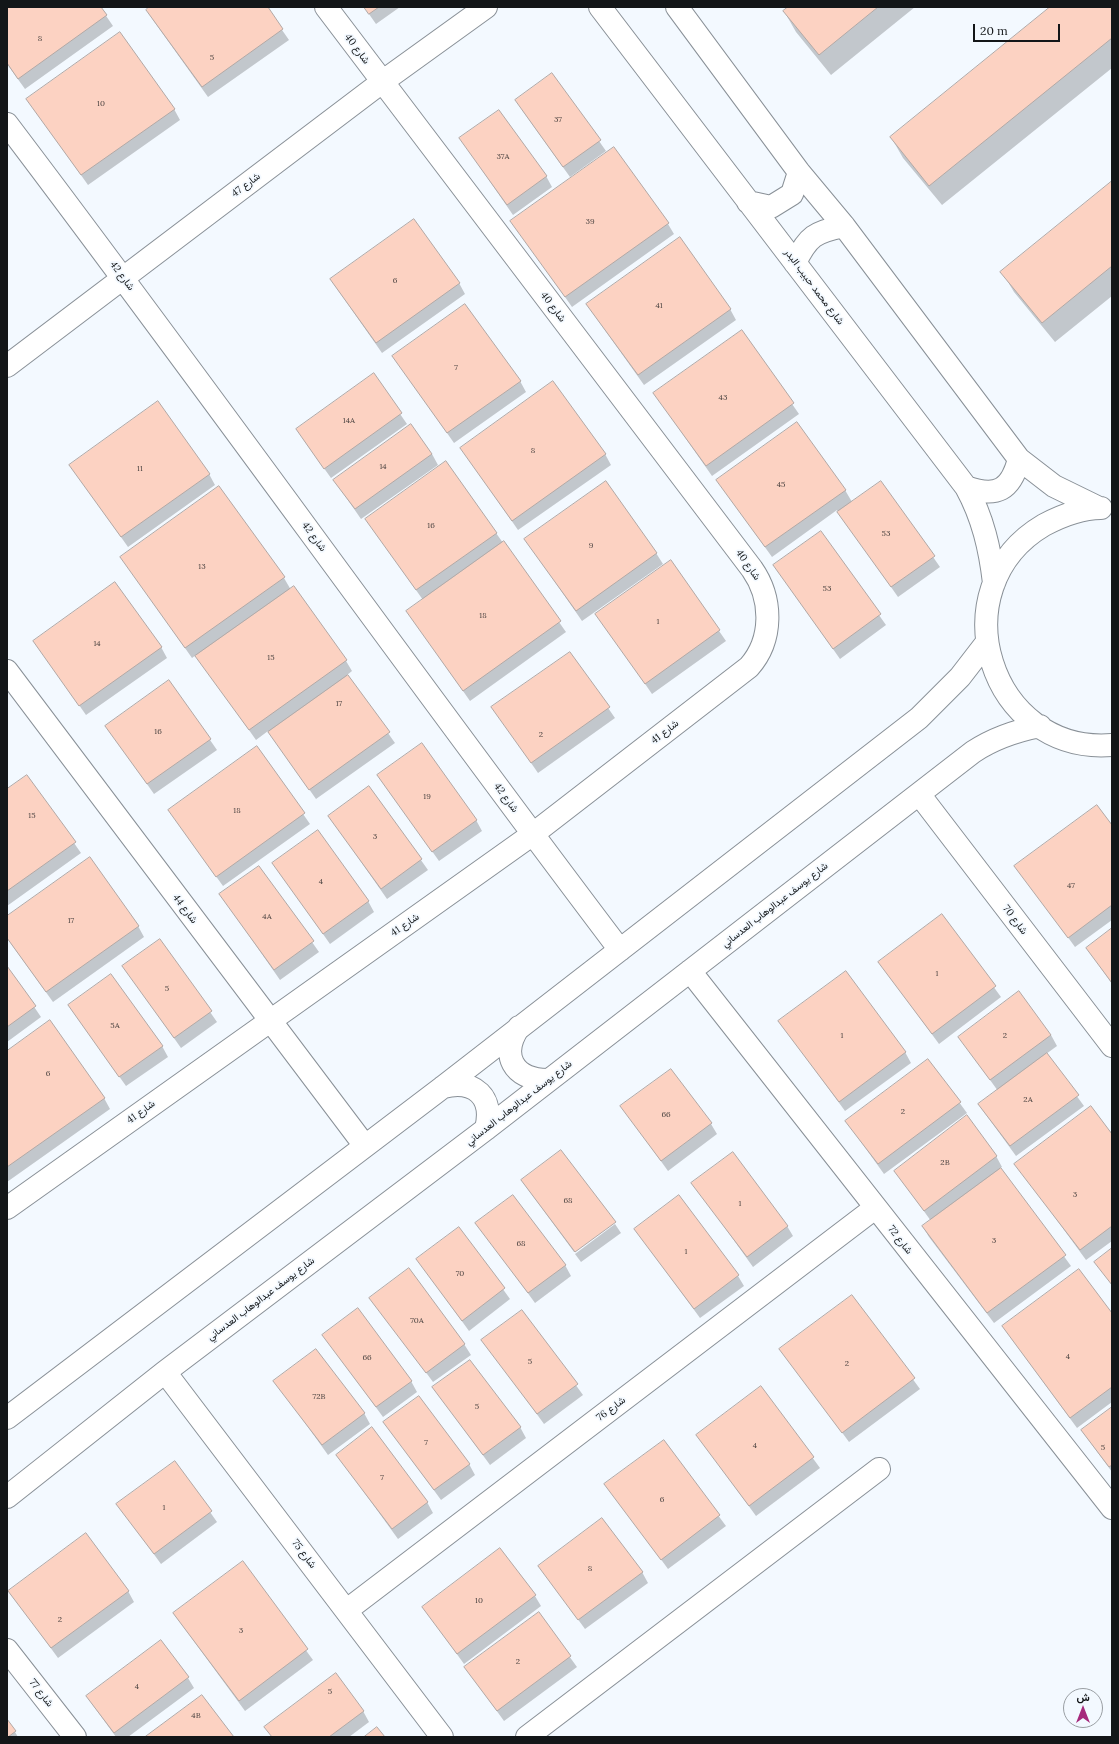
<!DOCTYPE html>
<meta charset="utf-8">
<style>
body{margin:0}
#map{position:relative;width:1119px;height:1744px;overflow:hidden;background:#f3f9ff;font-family:Lora,Vazirmatn,serif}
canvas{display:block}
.frame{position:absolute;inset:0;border:8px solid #131618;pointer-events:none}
.north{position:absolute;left:1063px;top:1688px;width:40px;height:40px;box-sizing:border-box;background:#f3f9ff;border:1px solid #999ea3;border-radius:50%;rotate:0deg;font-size:11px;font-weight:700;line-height:16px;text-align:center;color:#131618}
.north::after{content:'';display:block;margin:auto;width:14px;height:18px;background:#a6297c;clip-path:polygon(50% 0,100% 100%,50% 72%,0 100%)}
.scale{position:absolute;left:973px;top:24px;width:87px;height:18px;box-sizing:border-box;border:2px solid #131618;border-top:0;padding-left:5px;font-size:12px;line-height:14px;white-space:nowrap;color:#131618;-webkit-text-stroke:3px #f3f9ff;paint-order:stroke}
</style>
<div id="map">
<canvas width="1119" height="1744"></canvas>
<div class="frame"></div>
<div class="north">ش</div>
<div class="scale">20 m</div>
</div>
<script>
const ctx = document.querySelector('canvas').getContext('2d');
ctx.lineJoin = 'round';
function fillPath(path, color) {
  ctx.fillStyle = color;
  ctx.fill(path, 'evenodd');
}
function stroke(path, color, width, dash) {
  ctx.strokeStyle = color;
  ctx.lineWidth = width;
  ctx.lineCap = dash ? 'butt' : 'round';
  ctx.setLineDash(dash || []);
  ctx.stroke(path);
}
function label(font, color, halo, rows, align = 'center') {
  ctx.font = font + ' Lora,Vazirmatn,serif';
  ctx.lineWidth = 3.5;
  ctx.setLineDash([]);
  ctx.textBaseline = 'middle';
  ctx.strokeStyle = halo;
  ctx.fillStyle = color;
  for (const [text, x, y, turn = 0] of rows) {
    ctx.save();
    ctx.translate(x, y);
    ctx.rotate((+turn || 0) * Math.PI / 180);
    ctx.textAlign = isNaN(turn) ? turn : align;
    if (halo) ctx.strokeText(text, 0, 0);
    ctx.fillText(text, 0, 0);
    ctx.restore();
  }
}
const shadow = new Path2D(`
 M 7,7 L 100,7 L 113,26 L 25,89 L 7,64 Z
 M 151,7 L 266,7 L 289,40 L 208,97 L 153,20 L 147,10 Z
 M 364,7 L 400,7 L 376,24 Z
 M 789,7 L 915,7 L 831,75 L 796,32 L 784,11 Z
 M 1052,7 L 1112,7 L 1112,68 L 942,205 L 903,158 L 891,137 Z
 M 552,74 L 606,151 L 570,177 L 522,110 Z
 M 34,109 L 174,109 L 180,120 L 88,185 Z
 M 460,138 L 546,176 L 552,187 L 513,215 Z
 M 1112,183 L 1112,296 L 1055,342 L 1014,292 L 1002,272 Z
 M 512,221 L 668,224 L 674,234 L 572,307 Z
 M 331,280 L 459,283 L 465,294 L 382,353 Z
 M 587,305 L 730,309 L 736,320 L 644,385 Z
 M 741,331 L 799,414 L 712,476 L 654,393 Z
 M 393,356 L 520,381 L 526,392 L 454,443 Z
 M 373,375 L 407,424 L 331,478 L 303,439 Z
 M 461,448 L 605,454 L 611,465 L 518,530 Z
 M 432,454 L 438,465 L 361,519 L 334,480 Z
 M 70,465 L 209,474 L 215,485 L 128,547 Z
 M 881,482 L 940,567 L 898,597 L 837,510 L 772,557 L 724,490 L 845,490 L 852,502 Z
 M 366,519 L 496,533 L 566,632 L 470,701 L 407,611 L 423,600 Z
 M 820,532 L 886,625 L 840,659 L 774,565 Z
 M 526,540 L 656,553 L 663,564 L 582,621 Z
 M 121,557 L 284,578 L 291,590 L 293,588 L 346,661 L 352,671 L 347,675 L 395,743 L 316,799 L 268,731 L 256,740 L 196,655 L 192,658 Z
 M 671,562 L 726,641 L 652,694 L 597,614 Z
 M 34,641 L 161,647 L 167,658 L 86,715 Z
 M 570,653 L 615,718 L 538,773 L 493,708 Z
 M 169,681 L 217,750 L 154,794 L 113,736 Z
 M 257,748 L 310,824 L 223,886 L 176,821 Z
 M 27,776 L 81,853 L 7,906 L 7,790 Z
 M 385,785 L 476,820 L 482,831 L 439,861 Z
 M 369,787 L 428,870 L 387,899 L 329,816 Z
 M 1112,826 L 1112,920 L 1075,947 L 1016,866 Z
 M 273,863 L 368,901 L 374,912 L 330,944 Z
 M 259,867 L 319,952 L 280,980 L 220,894 Z
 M 941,915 L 1001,997 L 939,1044 L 879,962 Z
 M 7,917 L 138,926 L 144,937 L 53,1002 L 7,938 Z
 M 1112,930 L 1112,984 L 1087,948 Z
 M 160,940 L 217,1022 L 181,1048 L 123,966 Z
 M 7,967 L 41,1017 L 7,1042 Z
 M 69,1006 L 162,1046 L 168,1057 L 126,1086 Z
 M 779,1021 L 905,1052 L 911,1063 L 845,1111 Z
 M 1051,1035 L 1057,1046 L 1046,1054 L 1084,1106 L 1016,1156 L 979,1105 L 998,1091 L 959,1037 Z
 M 7,1052 L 104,1098 L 110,1109 L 7,1182 Z
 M 928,1060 L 967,1113 L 884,1174 L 846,1121 Z
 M 622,1107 L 711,1124 L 717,1134 L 668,1171 Z
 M 1112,1135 L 1112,1241 L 1086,1260 L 1016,1164 Z
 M 996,1156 L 1002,1167 L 1000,1168 L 1071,1266 L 994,1323 L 929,1237 L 923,1227 L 931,1221 L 895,1171 Z
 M 522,1181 L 614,1222 L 574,1252 Z
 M 693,1183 L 787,1226 L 793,1236 L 753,1267 Z
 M 477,1223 L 565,1265 L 571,1276 L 535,1303 Z
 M 615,1224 L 621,1233 L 581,1262 L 575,1254 Z
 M 459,1228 L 510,1299 L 469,1331 L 417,1259 Z
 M 635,1229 L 738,1276 L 744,1286 L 700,1318 Z
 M 852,1296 L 920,1389 L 849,1442 L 781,1349 Z
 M 371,1298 L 464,1344 L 471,1355 L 433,1382 Z
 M 522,1311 L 583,1395 L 544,1424 L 483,1340 Z
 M 1112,1315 L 1112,1402 L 1077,1428 L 1003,1327 Z
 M 323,1335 L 411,1381 L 417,1392 L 383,1417 Z
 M 275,1381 L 364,1413 L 370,1424 L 328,1455 Z
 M 761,1387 L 820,1468 L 756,1516 L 697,1435 Z
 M 434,1388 L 520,1427 L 526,1438 L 490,1465 Z
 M 1112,1408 L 1112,1472 L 1082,1431 Z
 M 384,1422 L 469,1464 L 475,1475 L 441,1500 Z
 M 663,1441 L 726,1526 L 668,1569 L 606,1484 Z
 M 337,1455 L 427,1502 L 433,1513 L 398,1539 Z
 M 175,1462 L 217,1522 L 161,1564 L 118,1505 Z
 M 242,1563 L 313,1660 L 245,1711 L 174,1614 Z
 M 539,1566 L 642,1572 L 648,1583 L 585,1629 Z
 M 9,1591 L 128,1591 L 134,1602 L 58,1658 Z
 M 535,1596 L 541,1606 L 464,1664 L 423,1607 Z
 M 538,1613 L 577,1667 L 504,1721 L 465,1667 Z
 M 188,1678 L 194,1688 L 128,1737 L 116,1737 L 87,1697 Z
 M 363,1711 L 369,1722 L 349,1737 L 272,1737 L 266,1727 Z
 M 7,1721 L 15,1732 L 18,1737 L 7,1737 Z`);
const building = new Path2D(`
 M 7,7 L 101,7 L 107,15 L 18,79 L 7,63 Z
 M 149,7 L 268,7 L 283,29 L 202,87 L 146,10 Z
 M 364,7 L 379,7 L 369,14 Z
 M 788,7 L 878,7 L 819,55 L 783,11 Z
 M 1050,7 L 1112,7 L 1112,38 L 929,186 L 890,137 Z
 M 120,32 L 175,109 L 81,175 L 26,99 Z
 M 552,73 L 601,140 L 563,167 L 515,100 Z
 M 499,110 L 547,176 L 507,205 L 459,138 Z
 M 614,147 L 669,223 L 565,297 L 510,221 Z
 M 1112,181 L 1112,266 L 1042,323 L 1000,272 Z
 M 414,219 L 460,283 L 376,343 L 330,279 Z
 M 680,237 L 731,309 L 638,375 L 586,304 Z
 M 465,304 L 521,381 L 447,433 L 392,356 Z
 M 742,330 L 794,403 L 706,466 L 653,393 Z
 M 374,373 L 402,413 L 324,469 L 296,429 Z
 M 553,381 L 606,454 L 512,521 L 460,448 Z
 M 158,401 L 210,474 L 121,537 L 69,465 Z
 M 797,422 L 846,490 L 765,547 L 716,480 Z
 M 411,424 L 432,454 L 355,509 L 333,480 Z
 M 446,461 L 497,533 L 416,590 L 365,519 Z
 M 606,481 L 657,553 L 576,611 L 524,539 Z
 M 881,481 L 935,556 L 891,587 L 837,512 Z
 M 219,486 L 285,577 L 185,648 L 120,557 Z
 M 821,531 L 881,614 L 833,649 L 773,565 Z
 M 504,541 L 561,621 L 463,691 L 406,611 Z
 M 671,560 L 720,630 L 645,684 L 595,614 Z
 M 115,582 L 162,647 L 79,706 L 33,641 Z
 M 294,586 L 347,660 L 249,730 L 195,656 Z
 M 570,652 L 610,707 L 531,763 L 491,707 Z
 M 348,675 L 390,732 L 309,790 L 268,732 Z
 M 169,680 L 211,739 L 147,784 L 105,726 Z
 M 422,743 L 477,820 L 432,852 L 377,775 Z
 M 257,746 L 305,813 L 216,877 L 168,810 Z
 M 27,775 L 76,842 L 7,891 L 7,789 Z
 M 369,786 L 422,859 L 381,889 L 328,816 Z
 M 1097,805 L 1112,825 L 1112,905 L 1068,938 L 1014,866 Z
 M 318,830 L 369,901 L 323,934 L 272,863 Z
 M 90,857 L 139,926 L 46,992 L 7,938 L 7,916 Z
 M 259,866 L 314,941 L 274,970 L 219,894 Z
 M 942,914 L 996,986 L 932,1034 L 878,962 Z
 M 1112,928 L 1112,983 L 1086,948 Z
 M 160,939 L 212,1011 L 174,1038 L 122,966 Z
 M 7,966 L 36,1006 L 7,1027 Z
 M 846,971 L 906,1052 L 839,1102 L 778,1021 Z
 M 111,974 L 163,1046 L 119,1077 L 68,1005 Z
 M 1019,991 L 1051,1035 L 990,1080 L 958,1037 Z
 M 50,1020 L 105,1098 L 7,1167 L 7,1051 Z
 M 1047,1053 L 1079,1095 L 1010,1146 L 978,1104 Z
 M 928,1059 L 961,1102 L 878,1164 L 845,1121 Z
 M 671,1069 L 712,1123 L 661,1161 L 620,1106 Z
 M 1091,1106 L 1112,1134 L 1112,1226 L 1080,1250 L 1014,1164 Z
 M 967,1115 L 997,1156 L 924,1211 L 894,1171 Z
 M 561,1150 L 616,1222 L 575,1252 L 521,1180 Z
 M 733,1152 L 788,1226 L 747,1257 L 691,1183 Z
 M 1001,1168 L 1066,1255 L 987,1313 L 922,1226 Z
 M 513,1195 L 566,1265 L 528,1293 L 475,1223 Z
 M 679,1195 L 739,1275 L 694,1309 L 634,1229 Z
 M 459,1227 L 505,1288 L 462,1321 L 416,1259 Z
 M 1112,1248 L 1112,1285 L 1094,1262 Z
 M 409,1268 L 465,1344 L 426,1373 L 369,1298 Z
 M 1079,1269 L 1112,1313 L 1112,1387 L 1070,1418 L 1002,1326 Z
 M 852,1295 L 915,1378 L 842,1433 L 779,1349 Z
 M 358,1308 L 412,1381 L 376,1407 L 322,1335 Z
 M 522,1310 L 578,1384 L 537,1414 L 481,1340 Z
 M 316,1349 L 365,1413 L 322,1445 L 273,1381 Z
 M 470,1360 L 521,1427 L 483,1455 L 432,1387 Z
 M 761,1386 L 814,1457 L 749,1506 L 696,1435 Z
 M 419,1396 L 470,1464 L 434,1490 L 383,1422 Z
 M 1112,1407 L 1112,1465 L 1109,1467 L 1081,1430 Z
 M 372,1427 L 428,1502 L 392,1529 L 336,1455 Z
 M 664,1440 L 720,1515 L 661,1560 L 604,1484 Z
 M 175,1461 L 212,1511 L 154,1554 L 116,1504 Z
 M 602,1518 L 643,1572 L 578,1620 L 538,1566 Z
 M 86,1533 L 129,1591 L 51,1648 L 8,1591 Z
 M 500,1548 L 536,1595 L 457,1654 L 422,1607 Z
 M 243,1561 L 308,1649 L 239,1701 L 173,1613 Z
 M 539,1612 L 571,1656 L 497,1711 L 464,1667 Z
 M 161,1640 L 189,1677 L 114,1733 L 86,1696 Z
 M 336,1673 L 364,1711 L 329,1737 L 272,1737 L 264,1727 Z
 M 202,1695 L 234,1737 L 145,1737 Z
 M 7,1719 L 16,1731 L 8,1737 L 7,1737 Z
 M 377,1727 L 385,1737 L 364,1737 Z`);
const minor = new Path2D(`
 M 600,7 L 966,487 C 983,518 990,549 994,583
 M 677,7 L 799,172 L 844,226 L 1019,459 L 1054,486 L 1099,508
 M 7,124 C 214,397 413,677 620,950
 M 748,202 L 771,207 L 792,194 L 799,172
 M 795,263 C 808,236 815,232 844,226
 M 7,366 L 382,82 L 486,7
 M 966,487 C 997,498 1011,490 1019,459
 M 1101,508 C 1081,508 1061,516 1044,525 C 937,588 990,755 1112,745
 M 7,671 L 365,1146
 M 919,794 L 1112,1046
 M 690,971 L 1112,1508
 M 519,1027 C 500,1055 513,1079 547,1080
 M 443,1087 C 475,1079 494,1097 486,1129
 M 7,1208 L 533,834 L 749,667 C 773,640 773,599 752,569 L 326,7
 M 165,1372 L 442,1737
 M 7,1418 L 443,1087 L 919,718 L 960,677 L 987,642
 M 7,1497 L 165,1372 L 486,1129 L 973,752 C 994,738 1015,731 1040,726
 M 347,1610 L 875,1208
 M 7,1650 L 75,1737
 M 527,1737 L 879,1469`);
const numberNames = [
 ["8",40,39],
 ["5",212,58],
 ["10",101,104],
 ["37",558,120],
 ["37A",503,157],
 ["39",590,222],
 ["6",395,281],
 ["41",659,306],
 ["7",456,368],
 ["43",723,398],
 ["14A",349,421],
 ["8",533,451],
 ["14",383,467],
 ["11",140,469],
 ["45",781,485],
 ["16",431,526],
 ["53",886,534],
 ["9",591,546],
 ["13",202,567],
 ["53",827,589],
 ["18",483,616],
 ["1",658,622],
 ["14",97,644],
 ["15",271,658],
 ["17",339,704],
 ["16",158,732],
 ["2",541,735],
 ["19",427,797],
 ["18",237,811],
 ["15",32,816],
 ["3",375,837],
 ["4",321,882],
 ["47",1071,886],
 ["4A",267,917],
 ["17",71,921],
 ["1",937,974],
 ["5",167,989],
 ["5A",115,1026],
 ["1",842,1036],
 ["2",1005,1036],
 ["6",48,1074],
 ["2A",1028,1100],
 ["2",903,1112],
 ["66",666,1115],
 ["2B",945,1163],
 ["3",1075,1195],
 ["68",568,1201],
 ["1",740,1204],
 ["3",994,1241],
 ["68",521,1244],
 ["1",686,1252],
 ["70",460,1274],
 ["70A",417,1321],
 ["4",1068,1357],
 ["66",367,1358],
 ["5",530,1362],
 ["2",847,1364],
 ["72B",319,1397],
 ["5",477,1407],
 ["7",426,1443],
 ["4",755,1446],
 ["5",1103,1448],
 ["7",382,1478],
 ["6",662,1500],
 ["1",164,1508],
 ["8",590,1569],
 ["10",479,1601],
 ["2",60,1620],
 ["3",241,1631],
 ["2",518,1662],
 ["4",137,1687],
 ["5",330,1692],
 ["4B",196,1716]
];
const streetNames = [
 ["شارع 40",357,49,53],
 ["شارع 47",246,185,-37],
 ["شارع 42",122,276,53],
 ["شارع محمد حبيب البدر",814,287,53],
 ["شارع 40",553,307,53],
 ["شارع 42",314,537,54],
 ["شارع 40",748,565,55],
 ["شارع 41",665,732,-38],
 ["شارع 42",506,798,54],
 ["شارع يوسف عبدالوهاب العدساني",775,905,-38],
 ["شارع 44",185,909,53],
 ["شارع 70",1015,920,53],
 ["شارع 41",405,925,-35],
 ["شارع يوسف عبدالوهاب العدساني",519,1103,-38],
 ["شارع 41",141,1112,-36],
 ["شارع 72",900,1240,52],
 ["شارع يوسف عبدالوهاب العدساني",261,1299,-37],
 ["شارع 76",611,1409,-37],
 ["شارع 75",304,1554,53],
 ["شارع 77",41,1693,52]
];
fillPath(shadow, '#0003');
fillPath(building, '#fcd2c2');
stroke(building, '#b2a8a5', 1);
stroke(minor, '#899097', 24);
stroke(minor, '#fff', 22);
label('8px', '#4d4542', null, numberNames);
label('10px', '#131618', '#f3f9ff', streetNames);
</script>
